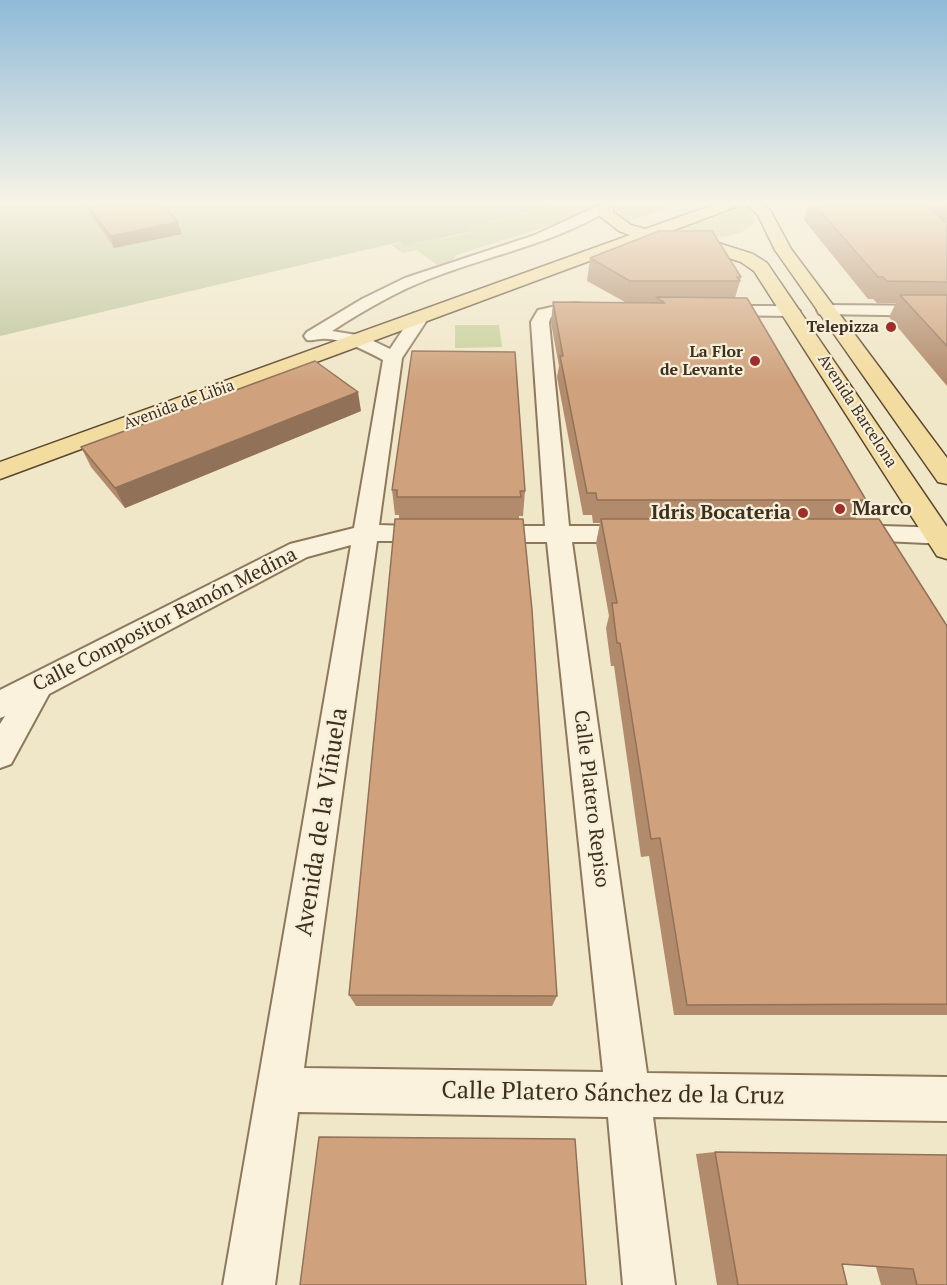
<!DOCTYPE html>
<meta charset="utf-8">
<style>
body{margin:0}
canvas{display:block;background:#f0e6c8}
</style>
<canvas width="947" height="1285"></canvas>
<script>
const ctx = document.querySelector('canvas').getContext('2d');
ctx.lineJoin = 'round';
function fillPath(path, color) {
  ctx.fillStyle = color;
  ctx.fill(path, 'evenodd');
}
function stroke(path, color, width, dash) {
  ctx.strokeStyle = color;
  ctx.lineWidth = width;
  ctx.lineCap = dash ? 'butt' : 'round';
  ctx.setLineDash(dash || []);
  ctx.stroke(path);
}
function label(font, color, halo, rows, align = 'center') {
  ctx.font = font + ' "PT Serif",serif';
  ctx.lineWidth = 4.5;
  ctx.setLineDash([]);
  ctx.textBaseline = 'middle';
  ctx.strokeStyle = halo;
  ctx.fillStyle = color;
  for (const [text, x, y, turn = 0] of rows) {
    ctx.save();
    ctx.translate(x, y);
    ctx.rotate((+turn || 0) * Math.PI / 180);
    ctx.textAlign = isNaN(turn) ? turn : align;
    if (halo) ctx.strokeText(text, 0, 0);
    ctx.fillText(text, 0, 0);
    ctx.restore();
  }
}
const green = new Path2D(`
 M 573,202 L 591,202 L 580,214 L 571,219 L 456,255 L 452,261 L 437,265 L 417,250 L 403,253 L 391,245 L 399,243 L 404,246 L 469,233 L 474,229 L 469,226 L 489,224 L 487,222 Z
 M 620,202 L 683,202 L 627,222 L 617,211 Z
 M 743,204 L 755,216 L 755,222 C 733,246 690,236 661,234 Z
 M 455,325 L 499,325 L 502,347 L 455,348 Z`);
const cemetery = new Path2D(`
 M 0,202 L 571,202 L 486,222 L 489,224 L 470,226 L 474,229 L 469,232 L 404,246 L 399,242 L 0,336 Z`);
const street = new Path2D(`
 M 604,203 L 609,204 L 609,210 C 552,244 490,255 429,279 C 395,292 363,311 332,331 L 363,336 L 390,349 L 414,313 L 426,313 L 429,317 L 402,358 L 379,525 L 441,527 L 444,533 L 441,539 L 432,541 L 377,541 L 304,1068 L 603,1072 L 547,542 L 484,542 L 475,540 L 472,534 L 475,528 L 484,526 L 545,526 L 531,322 L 538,310 C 553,307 586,297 597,310 L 595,314 L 551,317 L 549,322 L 569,526 L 636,526 L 645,528 L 648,534 L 645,540 L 636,542 L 572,542 L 647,1073 L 947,1077 L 947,1121 L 653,1117 L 675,1285 L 623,1285 L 608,1117 L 298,1112 L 275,1285 L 223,1285 L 351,545 L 307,557 L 49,694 L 11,764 L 0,768 L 0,724 L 5,716 L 0,718 L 0,690 L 290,544 L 354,528 L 383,360 C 366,351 339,337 321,339 C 315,339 313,341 307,340 L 304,336 L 307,332 L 362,299 L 405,278 L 535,235 Z
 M 825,305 L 947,306 L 947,316 L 819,314 L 817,310 L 819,306 Z
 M 716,306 L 792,306 L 800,311 L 792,316 L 710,315 L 708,311 L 710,307 Z
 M 850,525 L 947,528 L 947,544 L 841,539 L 838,533 L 841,527 Z`);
const primary = new Path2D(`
 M 600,202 L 614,202 L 613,212 L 631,225 L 645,229 L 722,202 L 742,202 L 740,205 L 661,235 L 663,238 L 661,241 L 646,240 L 0,479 L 0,462 L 630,235 L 619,231 L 600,216 L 597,213 Z
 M 744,202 L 760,202 L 770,210 L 791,249 L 947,458 L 947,484 L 938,482 L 775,250 L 758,215 Z
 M 702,238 L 753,254 L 767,263 L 947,527 L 947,559 L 937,556 L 754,271 L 741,262 L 696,247 L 694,243 L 696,239 Z`);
const wall = new Path2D(`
 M 82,202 L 160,202 L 182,234 L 114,248 Z
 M 808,202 L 947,202 L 947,386 L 889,317 L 896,303 L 877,303 L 873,299 L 868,299 L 804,220 Z
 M 590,258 L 741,277 L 735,298 L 866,500 L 855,519 L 947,626 L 947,1015 L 674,1015 L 649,856 L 641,857 L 614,666 L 611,666 L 606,628 L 609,616 L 596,543 L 600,523 L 593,523 L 592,515 L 583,515 L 557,377 L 559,366 L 551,323 L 553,302 L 625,302 L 587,281 Z
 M 361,411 L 125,508 L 91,467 L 81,447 Z
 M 392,490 L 525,491 L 523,516 L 519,516 L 519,519 L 557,996 L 552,1006 L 356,1006 L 349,995 L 399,519 L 399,515 L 395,515 Z
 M 715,1152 L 947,1285 L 881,1285 L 876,1267 L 842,1264 L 847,1285 L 717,1285 L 696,1154 Z`);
const shadedWall = new Path2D(`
 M 178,222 L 182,234 L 114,248 L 110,236 Z
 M 358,392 L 361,411 L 125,508 L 115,488 Z`);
const building = new Path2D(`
 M 85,202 L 160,202 L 178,222 L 110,236 Z
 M 812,202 L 921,202 L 947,223 L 947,282 L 887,281 L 883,277 L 878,277 Z
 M 659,231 L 712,231 L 741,277 L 737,277 L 740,281 L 630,281 L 590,258 Z
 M 900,295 L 947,295 L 947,346 Z
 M 656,297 L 747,298 L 866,500 L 597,500 L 596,493 L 587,493 L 560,356 L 563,356 L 553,302 L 665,303 Z
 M 412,351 L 515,352 L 525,491 L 520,491 L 521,497 L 397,497 L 397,490 L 392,490 Z
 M 315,361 L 358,392 L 115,488 L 81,447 Z
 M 395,519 L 523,519 L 532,610 L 557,996 L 349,995 Z
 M 601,519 L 879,519 L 947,626 L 947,1004 L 687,1005 L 660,838 L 651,839 L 620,643 L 617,643 L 612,603 L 617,603 Z
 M 319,1137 L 575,1139 L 586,1285 L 300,1285 Z
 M 715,1152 L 947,1155 L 947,1285 L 917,1285 L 913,1269 L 842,1264 L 847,1285 L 738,1285 Z`);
const markers = [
 [891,327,6,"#9e2e2a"],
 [755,361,6,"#9e2e2a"],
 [840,509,6,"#9e2e2a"],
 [803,513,6,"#9e2e2a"]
];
const farPoinames = [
 ["Telepizza",879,327],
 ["La Flor",743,352],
 ["de Levante",743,370]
];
const farStreetnames = [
 ["Avenida de Libia",179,405,-20],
 ["Avenida Barcelona",857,411,57]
];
const poiNames = [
 ["Marco",852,509],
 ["Idris Bocateria",791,513,"right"]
];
const streetNames = [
 ["Calle Compositor Ramón Medina",165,620,-27],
 ["Calle Platero Repiso",591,799,83]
];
const nearStreetnames = [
 ["Avenida de la Viñuela",322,822,-81],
 ["Calle Platero Sánchez de la Cruz",613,1094,1]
];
fillPath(green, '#c7cf9b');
fillPath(cemetery, '#bdc49a');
stroke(street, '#8d785c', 4);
stroke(primary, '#5b4630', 3);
fillPath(street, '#faf2dc');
fillPath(primary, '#f3dca0');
fillPath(wall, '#b28b6c');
fillPath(shadedWall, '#917158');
fillPath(building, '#cfa27d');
stroke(building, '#917158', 1.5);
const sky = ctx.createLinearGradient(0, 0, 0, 382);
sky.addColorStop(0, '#8fbad7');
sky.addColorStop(0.53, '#f8f4e6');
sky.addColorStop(1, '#f8f4e600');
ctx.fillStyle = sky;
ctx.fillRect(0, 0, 947, 382);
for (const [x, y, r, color] of markers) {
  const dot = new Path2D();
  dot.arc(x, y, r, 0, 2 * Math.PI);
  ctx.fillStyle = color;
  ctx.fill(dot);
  stroke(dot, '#f7efd8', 2);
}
label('bold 16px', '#3d2f20', '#f7efd8', farPoinames, 'right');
label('16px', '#3d2f20', '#f7efd8', farStreetnames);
label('bold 20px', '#3d2f20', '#f7efd8', poiNames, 'left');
label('20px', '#3d2f20', '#f7efd8', streetNames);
label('24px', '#3d2f20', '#f7efd8', nearStreetnames);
</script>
